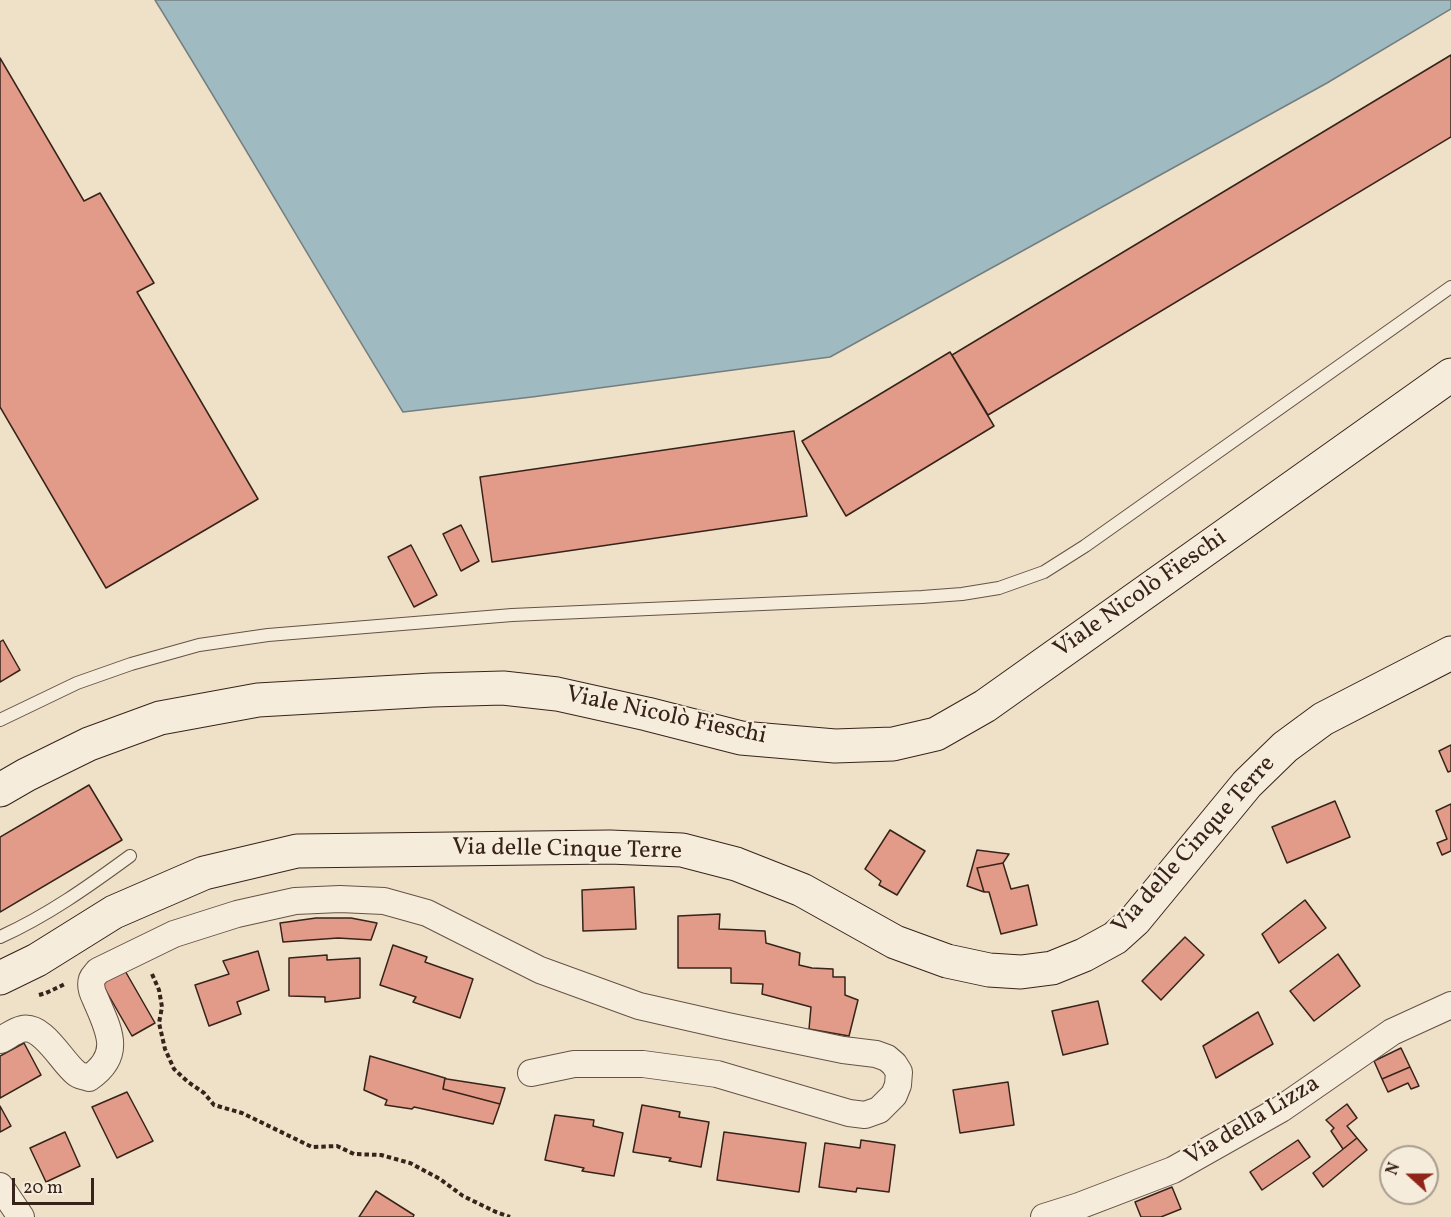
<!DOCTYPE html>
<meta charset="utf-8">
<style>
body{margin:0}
#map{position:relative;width:1451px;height:1217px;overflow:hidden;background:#efe1c8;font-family:Vollkorn,serif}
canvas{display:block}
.north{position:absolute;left:1379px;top:1145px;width:60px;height:60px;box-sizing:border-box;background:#f5ecdb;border:2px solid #a99c8e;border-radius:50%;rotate:291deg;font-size:16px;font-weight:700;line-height:24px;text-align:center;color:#37231a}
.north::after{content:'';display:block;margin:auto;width:21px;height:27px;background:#8f2418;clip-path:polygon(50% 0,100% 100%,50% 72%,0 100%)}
.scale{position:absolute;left:12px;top:1178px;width:82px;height:27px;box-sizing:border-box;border:3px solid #37231a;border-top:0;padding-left:8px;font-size:18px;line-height:21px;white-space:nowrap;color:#37231a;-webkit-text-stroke:4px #f5ecdb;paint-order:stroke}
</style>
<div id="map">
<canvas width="1451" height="1217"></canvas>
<div class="north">N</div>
<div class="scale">20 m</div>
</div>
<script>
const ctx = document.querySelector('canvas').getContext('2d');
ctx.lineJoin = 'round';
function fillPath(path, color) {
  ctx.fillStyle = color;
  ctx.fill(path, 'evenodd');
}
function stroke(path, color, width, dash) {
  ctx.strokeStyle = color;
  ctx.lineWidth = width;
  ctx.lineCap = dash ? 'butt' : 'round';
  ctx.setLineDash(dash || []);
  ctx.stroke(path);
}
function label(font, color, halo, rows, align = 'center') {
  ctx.font = font + ' Vollkorn,serif';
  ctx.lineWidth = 4.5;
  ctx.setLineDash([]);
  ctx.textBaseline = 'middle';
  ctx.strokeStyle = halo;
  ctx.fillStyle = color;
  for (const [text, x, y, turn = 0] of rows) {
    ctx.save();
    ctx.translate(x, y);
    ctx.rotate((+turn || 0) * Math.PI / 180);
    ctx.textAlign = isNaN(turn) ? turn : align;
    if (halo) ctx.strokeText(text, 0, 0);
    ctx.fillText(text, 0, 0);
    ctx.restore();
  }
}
const water = new Path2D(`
 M 155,0 L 1451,0 L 1451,9 L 1327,83 L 830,357 L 532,397 L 403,412 C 319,275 239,136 155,0 Z`);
const building = new Path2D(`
 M 1451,55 L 1451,137 L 988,415 L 952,355 Z
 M 0,58 L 84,201 L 100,193 L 154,283 L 137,292 L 258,499 L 106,588 L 0,407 Z
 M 950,352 L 994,426 L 846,516 L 802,441 Z
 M 794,431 L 807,516 L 492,562 L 480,477 Z
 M 461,525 L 479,561 L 461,571 L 443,534 Z
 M 411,545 L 437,595 L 414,607 L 388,557 Z
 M 3,640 L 20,670 L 0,682 L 0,642 Z
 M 1451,745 L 1451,771 L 1448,772 L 1439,751 Z
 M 89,785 L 122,840 L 0,912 L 0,837 Z
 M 1335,801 L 1350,837 L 1287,863 L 1272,827 Z
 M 1451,804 L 1451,851 L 1442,855 L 1437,843 L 1447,839 L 1436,811 Z
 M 890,830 L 925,851 L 897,895 L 879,885 L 881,881 L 865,869 Z
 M 977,850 L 1009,854 L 1003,863 L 977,868 L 984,892 L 967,886 Z
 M 1003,863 L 1011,889 L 1028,885 L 1037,925 L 1001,934 L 989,892 L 984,892 L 977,868 Z
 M 634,887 L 636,929 L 583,931 L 582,890 Z
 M 1305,900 L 1326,928 L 1279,963 L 1262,934 Z
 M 720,914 L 719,929 L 765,931 L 766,943 L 800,953 L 799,965 L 812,968 L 833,969 L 833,977 L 845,977 L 845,995 L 858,1000 L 849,1036 L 809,1029 L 811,1007 L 762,994 L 763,984 L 731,983 L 731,968 L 678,968 L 678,916 Z
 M 316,918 L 351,918 L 377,923 L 371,940 L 338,938 L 283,942 L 280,923 Z
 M 1185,937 L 1204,955 L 1161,1000 L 1142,981 Z
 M 393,945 L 427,957 L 425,962 L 473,979 L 460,1018 L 413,1002 L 416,997 L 380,985 Z
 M 258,951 L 269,990 L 237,1002 L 241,1014 L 209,1026 L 195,985 L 229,974 L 223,961 Z
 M 1338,954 L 1360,986 L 1314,1021 L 1290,991 Z
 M 327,955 L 327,960 L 360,958 L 360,998 L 325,1002 L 325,997 L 289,996 L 289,958 Z
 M 124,969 L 155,1023 L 132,1036 L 101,982 Z
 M 1098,1001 L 1108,1044 L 1063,1055 L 1052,1011 Z
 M 1258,1012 L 1273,1044 L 1216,1078 L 1203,1046 Z
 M 24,1043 L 41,1075 L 0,1098 L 0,1056 Z
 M 1401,1048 L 1410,1067 L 1382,1079 L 1374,1061 Z
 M 370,1056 L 445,1078 L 443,1089 L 500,1104 L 493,1124 L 414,1107 L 412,1109 L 385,1105 L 387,1100 L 364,1090 Z
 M 1410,1067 L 1419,1086 L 1411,1089 L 1408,1083 L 1388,1092 L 1382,1079 Z
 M 445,1078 L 447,1079 L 505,1088 L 500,1104 L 443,1089 Z
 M 1008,1082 L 1014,1125 L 960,1133 L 953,1090 Z
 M 127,1092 L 153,1141 L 117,1158 L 92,1107 Z
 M 1347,1104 L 1357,1118 L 1347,1126 L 1357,1138 L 1343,1149 L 1331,1131 L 1334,1128 L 1326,1120 Z
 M 642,1105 L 680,1112 L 679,1117 L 709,1122 L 701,1167 L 669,1161 L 671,1158 L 633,1152 Z
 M 0,1106 L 11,1126 L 0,1132 Z
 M 555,1115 L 594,1120 L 593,1126 L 623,1133 L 614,1176 L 582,1171 L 584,1168 L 545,1160 Z
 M 65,1132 L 80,1166 L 46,1182 L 30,1148 Z
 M 724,1132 L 806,1143 L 799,1192 L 717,1180 Z
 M 1357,1138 L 1367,1150 L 1323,1187 L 1313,1173 Z
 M 861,1140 L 895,1145 L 889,1192 L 857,1188 L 856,1192 L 819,1187 L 825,1143 L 860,1148 Z
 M 1298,1140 L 1310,1157 L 1262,1190 L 1250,1172 Z
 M 1172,1187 L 1181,1209 L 1161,1217 L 1141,1217 L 1135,1202 Z
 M 376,1191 L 414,1215 L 413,1217 L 359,1217 Z`);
const path = new Path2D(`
 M 152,974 L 159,990 L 162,1007 L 159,1023 L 165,1049 L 174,1069 L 188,1082 L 204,1093 L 214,1105 L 242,1113 L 312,1147 L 337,1146 L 354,1154 L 381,1155 L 410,1163 L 440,1179 L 463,1196 L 496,1212 L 510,1217
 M 39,995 L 46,993 L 65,984`);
const lane = new Path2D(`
 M 0,720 L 77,683 L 131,664 L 199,645 L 268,635 L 512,615 L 922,597 L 962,594 L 999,588 L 1044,572 L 1085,546 L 1451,287
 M 0,937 C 47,916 89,886 130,856`);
const street = new Path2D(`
 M 0,1040 C 7,1037 14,1031 22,1029 C 43,1024 61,1061 76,1073 C 79,1076 84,1076 89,1078 C 124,1054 108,1029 95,998 C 92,992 90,985 92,979 C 93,976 96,974 98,971 L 174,934 L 237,914 L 295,901 L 340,899 L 384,901 L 427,913 L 540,970 L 639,1006 L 727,1026 L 843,1050 L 876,1054 L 887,1058 L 894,1064 L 899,1072 L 898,1085 L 894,1095 L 879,1110 L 865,1115 L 849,1113 L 717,1074 L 643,1064 L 574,1064 L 531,1073
 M 0,1186 L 21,1217
 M 1044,1217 L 1079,1206 L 1173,1170 L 1281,1109 L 1392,1032 L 1451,1005`);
const secondary = new Path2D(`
 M 0,790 L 26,775 L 89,744 L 160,718 L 258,700 L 432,690 L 503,688 L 557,694 L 647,714 L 741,738 L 835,746 L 893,744 L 936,734 L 985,706 L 1451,375
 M 0,978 L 37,960 L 114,912 L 204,873 L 297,851 L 610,847 L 682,850 L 736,864 L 802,890 L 895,942 L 947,961 L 989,970 L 1021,972 L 1052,968 L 1084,955 L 1115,938 L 1135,920 L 1247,784 L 1285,747 L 1323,719 L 1451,653`);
const streetNames = [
 ["Viale Nicolò Fieschi",1141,595,-35],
 ["Viale Nicolò Fieschi",666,717,12],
 ["Via delle Cinque Terre",1195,846,-48],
 ["Via delle Cinque Terre",567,851,1],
 ["Via della Lizza",1253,1122,-31]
];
fillPath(water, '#9fbbc1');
stroke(water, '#757e7e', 1.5);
fillPath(building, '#e19b88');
stroke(building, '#37231a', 1.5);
stroke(lane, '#655246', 14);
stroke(street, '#655246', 28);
stroke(secondary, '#37231a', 35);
stroke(path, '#37231a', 4, [4.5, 3]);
stroke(lane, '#f5ecdb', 12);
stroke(street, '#f5ecdb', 26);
stroke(secondary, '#f5ecdb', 33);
label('24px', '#37231a', '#f5ecdb', streetNames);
</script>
